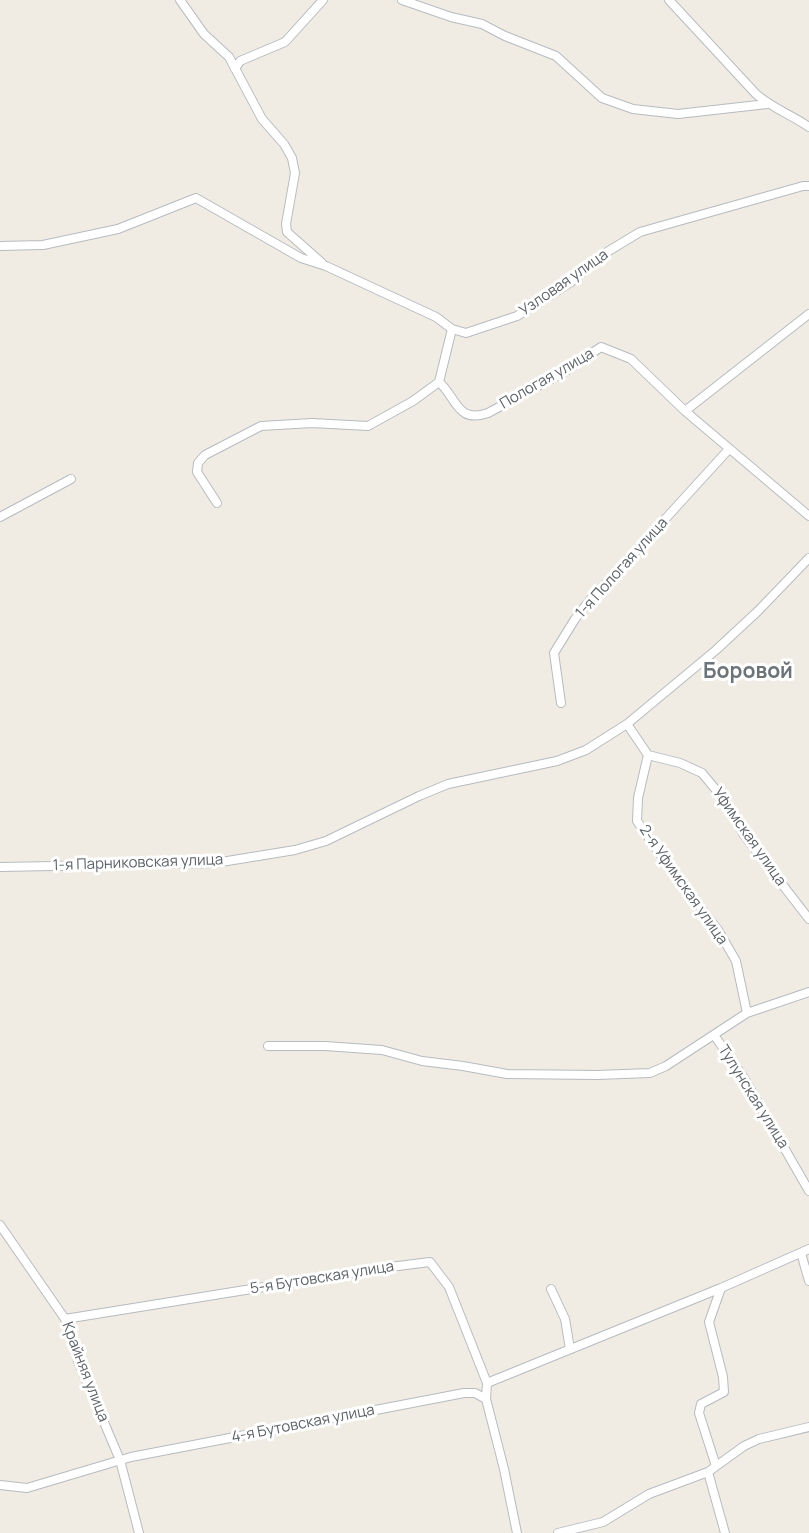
<!DOCTYPE html>
<meta charset="utf-8">
<style>
body{margin:0}
canvas{display:block;background:#f0ece4}
</style>
<canvas width="809" height="1533"></canvas>
<script>
const ctx = document.querySelector('canvas').getContext('2d');
ctx.lineJoin = 'round';
function stroke(path, color, width, dash) {
  ctx.strokeStyle = color;
  ctx.lineWidth = width;
  ctx.lineCap = dash ? 'butt' : 'round';
  ctx.setLineDash(dash || []);
  ctx.stroke(path);
}
function label(font, color, halo, rows, align = 'center') {
  ctx.font = font + ' Manrope,sans-serif';
  ctx.lineWidth = 6;
  ctx.setLineDash([]);
  ctx.textBaseline = 'middle';
  ctx.strokeStyle = halo;
  ctx.fillStyle = color;
  for (const [text, x, y, turn = 0] of rows) {
    ctx.save();
    ctx.translate(x, y);
    ctx.rotate((+turn || 0) * Math.PI / 180);
    ctx.textAlign = isNaN(turn) ? turn : align;
    if (halo) ctx.strokeText(text, 0, 0);
    ctx.fillText(text, 0, 0);
    ctx.restore();
  }
}
const minor = new Path2D(`
 M 180,0 L 204,34 L 229,57 L 262,119 L 284,144 L 292,158 L 295,173 L 286,224 L 287,232 L 322,263
 M 402,0 L 451,17 L 482,24 L 505,36 L 556,56 L 602,98 L 633,109 L 678,114 L 767,104
 M 669,0 L 756,94 C 772,108 792,115 809,127
 M 235,69 L 240,61 L 285,42 L 323,0
 M 0,246 L 43,245 L 118,229 L 196,198 L 301,258 L 326,266 L 436,317 L 452,329 L 466,333 L 517,316 L 571,282 L 602,255 L 640,232 L 803,186 L 809,186
 M 439,382 C 457,398 457,424 488,413 L 564,372 L 601,347 L 631,359 L 685,411 L 809,516
 M 439,382 L 452,329
 M 685,411 L 809,314
 M 217,503 L 197,472 L 198,463 L 205,455 L 261,426 L 312,423 L 368,426 L 413,401 L 439,382
 M 0,517 L 71,479
 M 561,703 L 554,653 L 575,619 L 593,596 L 616,573 L 729,449
 M 627,724 L 648,755 L 680,763 L 702,773 L 726,802 L 744,835 L 809,919
 M 648,755 L 638,798 L 637,821 L 664,860 L 718,930 L 736,961 L 747,1013
 M 0,867 L 215,863 L 295,850 L 326,841 L 419,796 L 448,784 L 557,761 L 586,750 L 627,724 L 716,650 L 758,611 L 809,558
 M 714,1035 L 744,1078 L 809,1191
 M 268,1046 L 325,1046 L 382,1050 L 422,1061 L 463,1066 L 507,1074 L 597,1075 L 650,1073 L 666,1066 L 747,1013 L 809,992
 M 0,1225 L 65,1319 L 78,1361 L 120,1460 L 139,1533
 M 801,1253 L 809,1281
 M 551,1289 L 565,1319 L 570,1349
 M 65,1319 L 382,1268 L 430,1262 L 449,1287 L 487,1383 L 486,1399 L 504,1469 L 517,1533
 M 487,1383 L 721,1288 L 809,1249
 M 716,1466 L 699,1413 L 701,1404 L 724,1392 L 723,1377 L 709,1322 L 721,1288
 M 708,1472 L 725,1533
 M 0,1485 L 27,1488 L 131,1457 L 464,1393 L 475,1393 L 486,1399
 M 558,1533 L 603,1522 L 649,1494 L 708,1472 L 744,1446 L 759,1439 L 809,1427`);
const streetNames = [
 ["Узловая улица",564,283,-35],
 ["Пологая улица",547,379,-30],
 ["1-я Пологая улица",622,568,-48],
 ["Уфимская улица",749,837,55],
 ["1-я Парниковская улица",138,863,-2],
 ["2-я Уфимская улица",683,885,55],
 ["Тулунская улица",753,1097,58],
 ["5-я Бутовская улица",322,1278,-9],
 ["Крайняя улица",85,1372,69],
 ["4-я Бутовская улица",303,1424,-11]
];
const districtNames = [
 ["Боровой",748,672]
];
stroke(minor, '#b7bbc0', 10);
stroke(minor, '#fff', 8);
label('15px', '#5c6267', '#fff', streetNames);
label('bold 21px', '#6d7479', '#fff', districtNames);
</script>
